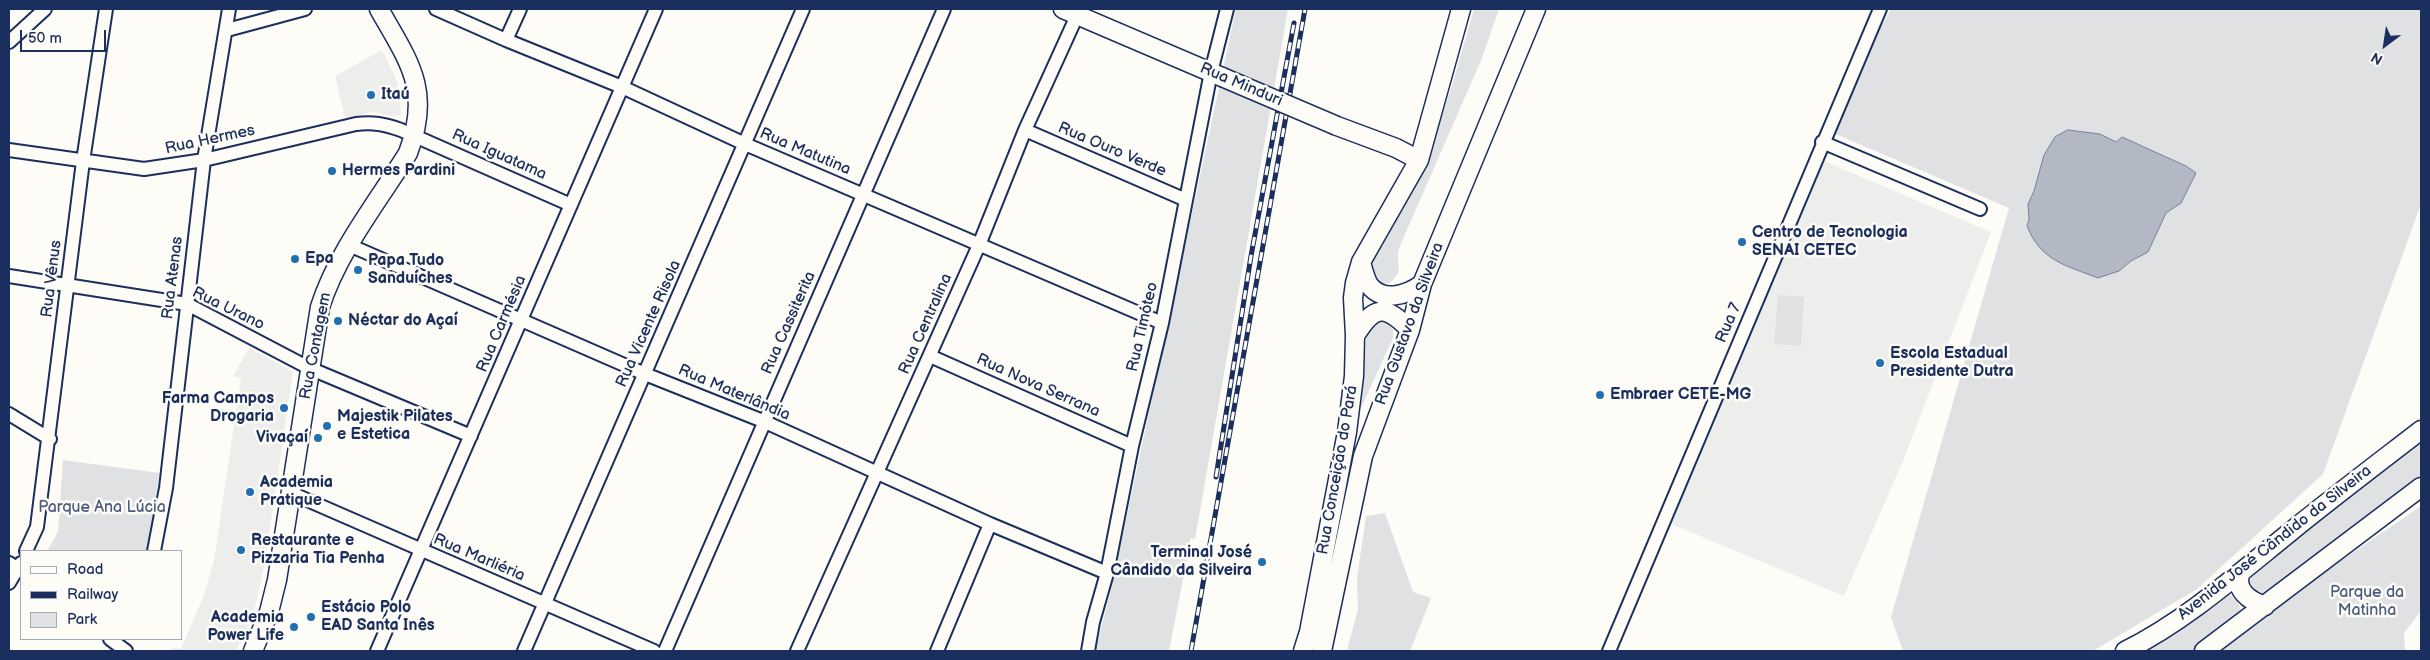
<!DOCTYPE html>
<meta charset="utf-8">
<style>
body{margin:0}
#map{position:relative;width:2430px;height:660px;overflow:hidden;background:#fdfcf7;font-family:"Balsamiq Sans",sans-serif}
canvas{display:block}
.frame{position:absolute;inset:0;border:10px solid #1b2f5e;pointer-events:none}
.legend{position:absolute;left:20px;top:550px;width:162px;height:90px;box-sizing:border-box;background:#fdfcf7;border:1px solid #a3aaba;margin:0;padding:6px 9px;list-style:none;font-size:15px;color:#1b2f5e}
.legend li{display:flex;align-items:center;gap:10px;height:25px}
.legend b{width:25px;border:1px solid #a3aaba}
.north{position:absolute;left:2360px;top:20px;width:50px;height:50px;-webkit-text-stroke:4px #fdfcf7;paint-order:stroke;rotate:211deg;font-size:14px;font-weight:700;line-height:20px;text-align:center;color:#1b2f5e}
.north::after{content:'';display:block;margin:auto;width:18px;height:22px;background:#1b2f5e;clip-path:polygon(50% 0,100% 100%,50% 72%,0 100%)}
.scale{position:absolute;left:20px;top:30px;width:86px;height:22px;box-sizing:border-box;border:2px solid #1b2f5e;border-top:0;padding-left:6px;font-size:15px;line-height:18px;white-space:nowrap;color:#1b2f5e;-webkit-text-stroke:4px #fdfcf7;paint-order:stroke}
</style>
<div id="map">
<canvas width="2430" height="660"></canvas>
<div class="frame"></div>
<ul class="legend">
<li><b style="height:6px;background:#fdfcf7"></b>Road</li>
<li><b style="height:6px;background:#1b2f5e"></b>Railway</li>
<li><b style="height:14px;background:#e0e1e3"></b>Park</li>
</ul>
<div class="north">N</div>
<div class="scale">50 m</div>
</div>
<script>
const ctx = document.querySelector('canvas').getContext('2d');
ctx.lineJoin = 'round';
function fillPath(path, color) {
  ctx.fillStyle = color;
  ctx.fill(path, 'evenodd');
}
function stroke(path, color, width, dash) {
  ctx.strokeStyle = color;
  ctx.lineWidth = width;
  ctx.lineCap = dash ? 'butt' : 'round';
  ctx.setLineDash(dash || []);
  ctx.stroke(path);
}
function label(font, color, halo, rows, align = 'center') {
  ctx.font = font + ' "Balsamiq Sans",sans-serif';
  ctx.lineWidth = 5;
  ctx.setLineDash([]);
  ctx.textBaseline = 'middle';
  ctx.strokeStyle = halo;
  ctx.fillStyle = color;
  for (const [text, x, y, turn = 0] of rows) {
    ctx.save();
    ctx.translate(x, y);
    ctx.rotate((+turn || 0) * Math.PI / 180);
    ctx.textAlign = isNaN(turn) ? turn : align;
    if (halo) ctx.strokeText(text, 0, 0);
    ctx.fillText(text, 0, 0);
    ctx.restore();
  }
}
const built = new Path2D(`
 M 382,50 L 398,83 L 401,115 L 393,116 L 374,112 L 345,118 L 335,76 Z
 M 1824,161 L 1991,232 L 1905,456 L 1844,596 L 1671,524 Z
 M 249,348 L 293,372 L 264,568 L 253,615 L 236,651 L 170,651 L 173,647 L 181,649 L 204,595 L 214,560 L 241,378 L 233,376 Z`);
const green = new Path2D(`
 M 1236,9 L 1288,9 L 1195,539 L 1191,538 L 1169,651 L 1095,651 L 1110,594 Z
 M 1474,9 L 1499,9 L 1482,58 L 1403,239 C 1401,244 1397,251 1398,256 C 1398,273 1403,269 1390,283 L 1380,284 L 1366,272 L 1371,257 L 1422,174 L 1452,86 Z
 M 1891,9 L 2421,9 L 2421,204 L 2323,474 L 2197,589 L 2093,651 L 1903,651 L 1891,617 L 2009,208 L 1833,133 L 1868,49 Z
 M 1778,295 L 1804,297 L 1801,346 L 1774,344 Z
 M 1382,319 C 1391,324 1394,328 1393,338 L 1361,408 L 1367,330 L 1371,323 Z
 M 2421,439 L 2421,482 L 2265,602 L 2255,600 L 2244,576 Z
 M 63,460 L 159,473 L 149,551 L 47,551 L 58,532 Z
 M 2421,506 L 2421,611 L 2404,633 L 2405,651 L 2215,651 L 2277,605 Z
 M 1385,513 L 1413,592 L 1431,598 L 1410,651 L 1347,651 L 1358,609 L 1357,578 L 1366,516 Z
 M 2227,593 C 2238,599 2242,607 2241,619 L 2197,651 L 2137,651 Z`);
const water = new Path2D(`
 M 2068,130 L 2100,134 L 2116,142 L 2122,137 L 2186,166 L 2196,173 L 2181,203 L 2166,213 L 2148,252 L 2131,261 L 2119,271 L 2098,278 C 2065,265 2041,261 2027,226 L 2029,219 L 2028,204 L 2034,191 L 2044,155 L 2055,137 Z`);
const street = new Path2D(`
 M 436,9 L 506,40 L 622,87 L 745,144 L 1162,323
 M 227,30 L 305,9
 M 506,40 L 520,9
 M 9,42 L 45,9
 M 1025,130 L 1186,200
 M 1822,142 L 1980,209
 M 9,150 L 144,169 L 204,160 L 356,124 C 373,122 384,124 401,130 L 571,205
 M 349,245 L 645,374 L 763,421 L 990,524 L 1107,573
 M 9,276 L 187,304 L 309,368 L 471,436
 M 930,356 L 1132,446
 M 9,414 L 50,439
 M 291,493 L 654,651
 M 26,551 L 37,527 L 83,161 L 106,9
 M 154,551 L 166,488 L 204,160 L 229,9
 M 9,563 L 21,571
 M 9,583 L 21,563
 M 110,639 L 126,651
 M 377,651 L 656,9
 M 524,651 L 803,9
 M 665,651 L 944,9
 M 797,651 L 979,245 L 1025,130 L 1080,9
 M 937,651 L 990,524
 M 1088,651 L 1093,622 L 1107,573 L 1132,446 L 1162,323 L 1211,72 L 1227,9
 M 1609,651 L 1880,9`);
const secondary = new Path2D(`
 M 1063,9 L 1222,77
 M 1337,126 L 1396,148 L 1419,160
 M 1361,262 C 1363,270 1365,278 1369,285 C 1383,303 1407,295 1422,284
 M 1355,336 C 1374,305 1385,304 1410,330
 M 2241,572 C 2233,590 2250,601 2265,606
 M 253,651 L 269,612 L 277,580 L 320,307 C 338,251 377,203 408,153 C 432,90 409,62 379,9
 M 1303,651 L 1309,632 L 1347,432 L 1354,376 L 1355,336 L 1353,298 L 1355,283 L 1361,262 L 1419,160 L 1461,9
 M 1322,651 L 1363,456 L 1410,330 L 1422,284 L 1536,9
 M 2125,651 C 2185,621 2237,575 2289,533 C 2332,498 2377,464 2421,430
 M 2204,651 L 2421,487`);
const rail = new Path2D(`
 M 1216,477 L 1251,256 L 1294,23
 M 1191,651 L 1305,9`);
const secondaryBridge = new Path2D(`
 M 1222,77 L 1337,126`);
const markers = [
 [371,95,5,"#1f6fb2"],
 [332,171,5,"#1f6fb2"],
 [1742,242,5,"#1f6fb2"],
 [295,259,5,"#1f6fb2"],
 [358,270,5,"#1f6fb2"],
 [338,321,5,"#1f6fb2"],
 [1880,363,5,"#1f6fb2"],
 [1600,395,5,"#1f6fb2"],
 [284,408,5,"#1f6fb2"],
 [327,426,5,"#1f6fb2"],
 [318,438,5,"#1f6fb2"],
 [250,492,5,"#1f6fb2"],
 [241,550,5,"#1f6fb2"],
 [1262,562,5,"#1f6fb2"],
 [311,617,5,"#1f6fb2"],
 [294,627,5,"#1f6fb2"]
];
const streetNames = [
 ["Rua Minduri",1241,85,23],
 ["Rua Hermes",210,140,-12],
 ["Rua Ouro Verde",1112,150,23],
 ["Rua Matutina",805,152,23],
 ["Rua Iguatama",499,155,24],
 ["Rua Atenas",173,278,-83],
 ["Rua Vênus",52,279,-83],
 ["Rua Urano",228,309,26],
 ["Rua Cassiterita",789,323,-66],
 ["Rua 7",1729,323,-67],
 ["Rua Carmésia",502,324,-67],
 ["Rua Vicente Risola",649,324,-66],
 ["Rua Centralina",926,324,-66],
 ["Rua Gustavo da Silveira",1410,324,-70],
 ["Rua Timóteo",1143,327,-77],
 ["Rua Contagem",316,346,-79],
 ["Rua Nova Serrana",1038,386,24],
 ["Rua Materlândia",734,393,23],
 ["Rua Conceição do Pará",1338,470,-80],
 ["Avenida José Cândido da Silveira",2275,543,-38],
 ["Rua Marliéria",479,558,23]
];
const poiNames = [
 ["Itaú",381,95],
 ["Hermes Pardini",342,171],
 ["Centro de Tecnologia",1752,233],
 ["SENAI CETEC",1752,251],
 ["Epa",305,259],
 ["Papa Tudo",368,261],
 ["Sanduíches",368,279],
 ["Néctar do Açaí",348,321],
 ["Escola Estadual",1890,354],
 ["Presidente Dutra",1890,372],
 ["Embraer CETE-MG",1610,395],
 ["Farma Campos",274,399,"right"],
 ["Drogaria",274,417,"right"],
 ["Majestik Pilates",337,417],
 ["e Estetica",337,435],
 ["Vivaçaí",308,438,"right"],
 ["Academia",260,483],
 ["Pratique",260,501],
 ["Restaurante e",251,541],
 ["Pizzaria Tia Penha",251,559],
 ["Terminal José",1252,553,"right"],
 ["Cândido da Silveira",1252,571,"right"],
 ["Estácio Polo",321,608],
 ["EAD Santa Inês",321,626],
 ["Academia",284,618,"right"],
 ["Power Life",284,636,"right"]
];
const parkNames = [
 ["Parque Ana Lúcia",102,508],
 ["Parque da",2367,593],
 ["Matinha",2367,611]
];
fillPath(built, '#edeeec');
fillPath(green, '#e0e1e3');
fillPath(water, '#b3b8c5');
stroke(water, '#76819c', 1);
stroke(street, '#1b2f5e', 16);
stroke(secondary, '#1b2f5e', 21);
stroke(street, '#fdfcf7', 12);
stroke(secondary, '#fdfcf7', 18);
stroke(rail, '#1b2f5e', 5);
stroke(rail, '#fdfcf7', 3, [9]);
stroke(secondaryBridge, '#1b2f5e', 21, []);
stroke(secondaryBridge, '#fdfcf7', 18);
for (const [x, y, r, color] of markers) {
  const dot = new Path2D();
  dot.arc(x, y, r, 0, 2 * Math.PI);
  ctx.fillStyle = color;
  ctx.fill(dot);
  stroke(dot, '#fdfcf7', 2);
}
label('16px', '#1b2f5e', '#fdfcf7', streetNames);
label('bold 16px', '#1b2f5e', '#fdfcf7', poiNames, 'left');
label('16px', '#4c5c7f', '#fdfcf7', parkNames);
</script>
